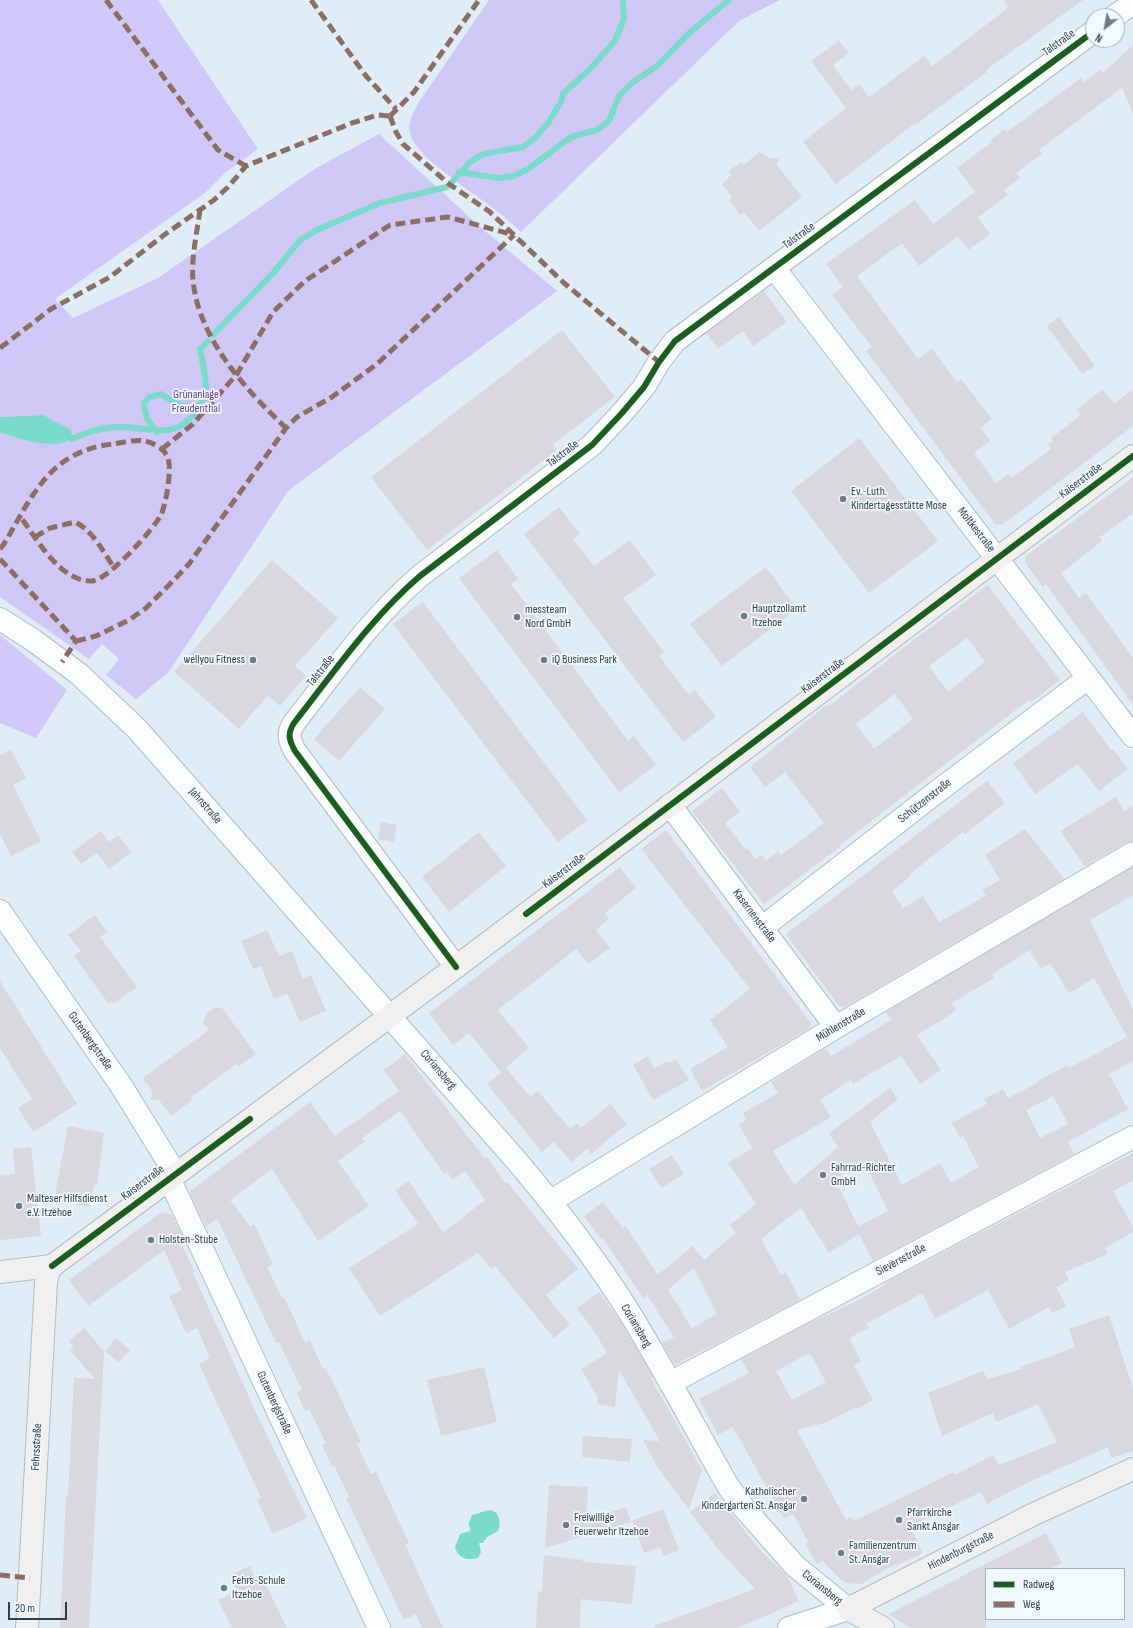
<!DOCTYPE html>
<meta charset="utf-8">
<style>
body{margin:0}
#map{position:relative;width:1133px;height:1628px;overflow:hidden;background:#e0edf6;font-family:"Sofia Sans Condensed",sans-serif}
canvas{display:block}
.legend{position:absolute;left:985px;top:1568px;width:140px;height:52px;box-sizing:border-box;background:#f2f9fe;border:1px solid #a4afb6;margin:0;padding:5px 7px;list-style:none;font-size:12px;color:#303f49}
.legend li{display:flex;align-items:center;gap:8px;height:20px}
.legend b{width:20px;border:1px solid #a4afb6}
.north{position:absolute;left:1085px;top:8px;width:40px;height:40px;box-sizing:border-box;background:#f2f9fe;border:1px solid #a4afb6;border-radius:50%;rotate:211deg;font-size:11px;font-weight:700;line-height:16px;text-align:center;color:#303f49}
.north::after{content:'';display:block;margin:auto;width:14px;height:18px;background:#6e7c86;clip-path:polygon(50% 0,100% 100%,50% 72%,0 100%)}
.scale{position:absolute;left:8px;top:1602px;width:59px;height:18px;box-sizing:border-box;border:2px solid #303f49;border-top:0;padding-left:5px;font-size:12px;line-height:14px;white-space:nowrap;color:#303f49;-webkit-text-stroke:3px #f2f9fe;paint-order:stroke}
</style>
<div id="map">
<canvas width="1133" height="1628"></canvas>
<ul class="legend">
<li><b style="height:5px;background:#1b5e20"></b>Radweg</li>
<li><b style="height:5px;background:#8d6e63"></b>Weg</li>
</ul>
<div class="north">N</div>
<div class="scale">20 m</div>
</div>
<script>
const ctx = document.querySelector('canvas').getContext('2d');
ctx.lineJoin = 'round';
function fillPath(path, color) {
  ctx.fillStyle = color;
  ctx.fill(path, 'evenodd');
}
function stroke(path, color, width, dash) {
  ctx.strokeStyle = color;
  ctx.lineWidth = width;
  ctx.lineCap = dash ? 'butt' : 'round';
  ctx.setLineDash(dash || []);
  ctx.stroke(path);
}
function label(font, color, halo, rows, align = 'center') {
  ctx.font = font + ' "Sofia Sans Condensed",sans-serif';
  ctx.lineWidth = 3.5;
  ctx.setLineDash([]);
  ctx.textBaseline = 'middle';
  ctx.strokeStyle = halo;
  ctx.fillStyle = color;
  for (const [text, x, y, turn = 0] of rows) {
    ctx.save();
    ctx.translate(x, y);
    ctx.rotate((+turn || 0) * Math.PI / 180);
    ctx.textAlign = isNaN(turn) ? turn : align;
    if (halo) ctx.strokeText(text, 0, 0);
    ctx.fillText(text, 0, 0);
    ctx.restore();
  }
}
const green = new Path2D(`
 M 489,0 L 780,0 L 739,21 L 521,232 C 512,224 503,215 493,208 C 474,193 414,156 410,133 C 407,121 414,112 419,102 Z
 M 379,134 L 479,226 L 557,291 L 288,491 L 168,673 L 136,699 L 106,675 L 119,659 L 102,644 L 89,659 L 0,597 L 0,433 L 50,444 L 49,419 L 43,415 L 0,417 L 0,374 L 73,318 L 158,278 L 316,168 Z`);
const forest = new Path2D(`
 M 0,0 L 158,0 L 258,149 L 226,172 L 205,193 L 55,299 L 73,318 L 0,374 Z
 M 0,635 L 67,690 L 36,738 L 0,723 Z`);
const water = new Path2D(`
 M 43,415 L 71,430 L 72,439 C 52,451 21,438 0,433 L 0,417 Z
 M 489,1510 C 499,1510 502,1523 498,1531 L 487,1537 L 483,1543 L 479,1543 L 481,1552 L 478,1558 C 467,1561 458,1558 455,1547 L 460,1534 L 470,1531 L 469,1523 L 472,1515 Z`);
const stream = new Path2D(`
 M 459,172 L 498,178 L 514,176 L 528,169 L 571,137 L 597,130 L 609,121 L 619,96 L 633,82 L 657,66 L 689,33 L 729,0
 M 452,182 L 469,163 L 483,154 L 523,147 L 535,138 L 548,123 L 561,102 L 563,94 L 591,68 L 615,41 L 624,19 L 623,0
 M 213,335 L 274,272 L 300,240 L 319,229 L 380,203 L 447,187
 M 157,432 C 148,422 145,417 144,403 L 150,397 L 161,394 C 175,403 184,410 201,405
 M 72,439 C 86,432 100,428 116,427 C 147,425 171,443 195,413 C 200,406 205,398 206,388 C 206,376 202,361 200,349 L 208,341`);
const building = new Path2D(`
 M 1004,0 L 1083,0 L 986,70 L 987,72 L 915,125 L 914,124 L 836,184 L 803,142 L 846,108 L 811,61 L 839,41 L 849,53 L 833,65 L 851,90 L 859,84 L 869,97 L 924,56 L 932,66 L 1008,8 Z
 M 1133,45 L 1133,114 L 1122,88 L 1039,150 L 1042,154 L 1016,173 L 1020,178 L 1004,190 L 1008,195 L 978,217 L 990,234 L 968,250 L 958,236 L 919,266 L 902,243 L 857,276 L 918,359 L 932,349 L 957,382 L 961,379 L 992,419 L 981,428 L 990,441 L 974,453 L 996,483 L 1008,474 L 1011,478 L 1051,449 L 1048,445 L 1053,441 L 1051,438 L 1081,415 L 1076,410 L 1103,389 L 1114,404 L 1133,389 L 1133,426 L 1002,525 L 995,524 L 866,351 L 872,347 L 832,295 L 843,287 L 826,264 L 915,200 L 933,224 L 975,192 L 957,168 L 992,142 L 991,140 L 1005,129 L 1007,132 L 1081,78 L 1084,82 L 1101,69 L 1103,73 Z
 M 759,152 L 767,157 L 779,159 L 777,165 L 802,197 L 759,231 L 744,212 L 740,215 L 729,201 L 732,197 L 722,184 L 731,175 L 729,171 L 741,162 L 744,165 Z
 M 764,291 L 787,322 L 753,346 L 743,331 L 718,349 L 706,333 Z
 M 1059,317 L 1095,366 L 1082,374 L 1047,326 Z
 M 562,330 L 615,397 L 553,444 L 557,450 L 427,550 L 371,477 Z
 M 859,438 L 938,541 L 869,593 L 791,491 Z
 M 1133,477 L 1133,513 L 1100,537 L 1102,541 L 1061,573 L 1079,598 L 1086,593 L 1133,658 L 1133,705 L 1046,584 L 1043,587 L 1025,563 L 1026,556 Z
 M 559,507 L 580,534 L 573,539 L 594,566 L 630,540 L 656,575 L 623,598 L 664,652 L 659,656 L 689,695 L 695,690 L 716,717 L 683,742 L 524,534 Z
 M 497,550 L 518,579 L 511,584 L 628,741 L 634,736 L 656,765 L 619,792 L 459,578 Z
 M 272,560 L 338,618 L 295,666 L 306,676 L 280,706 L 268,695 L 239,729 L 174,672 Z
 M 766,567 L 797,609 L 722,666 L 690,624 Z
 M 988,585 L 1060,680 L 1031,702 L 1029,700 L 840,845 L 841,846 L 764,904 L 692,811 L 722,788 L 740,812 L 725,823 L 746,850 L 748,848 L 755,859 L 761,855 L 766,861 L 778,851 L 781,855 L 824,823 L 785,772 L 765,787 L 750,767 L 813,716 L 827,705 L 829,706 L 903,648 ZM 967,638 L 985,662 L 948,692 L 929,666 ZM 895,694 L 913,719 L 874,749 L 856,724 Z
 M 423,602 L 587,820 L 558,842 L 393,624 Z
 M 360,687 L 385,709 L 339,761 L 314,739 Z
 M 1083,712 L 1111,750 L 1113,749 L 1128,769 L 1099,791 L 1078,764 L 1035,794 L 1013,763 Z
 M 11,750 L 26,778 L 13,785 L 41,841 L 11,856 L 0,834 L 0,755 Z
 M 987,781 L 1005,803 L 965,834 L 963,832 L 910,874 L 911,876 L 892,891 L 903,908 L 923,896 L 939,922 L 986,896 L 982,890 L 1000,880 L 985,855 L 1025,829 L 1064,879 L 845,1007 L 839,1006 L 786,934 Z
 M 1116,797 L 1124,811 L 1133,805 L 1133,841 L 1127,842 L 1085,866 L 1060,831 Z
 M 381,822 L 397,825 L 394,842 L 378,839 Z
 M 666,830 L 811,1023 L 810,1028 L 702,1091 L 690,1069 L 728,1047 L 710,1020 L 750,989 L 641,849 Z
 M 101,831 L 109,842 L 118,835 L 131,852 L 109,869 L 97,853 L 81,864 L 72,852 Z
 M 479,832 L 506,866 L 449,912 L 422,877 Z
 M 620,867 L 636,888 L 605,913 L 609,919 L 596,930 L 610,948 L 588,964 L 576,949 L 498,1010 L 529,1048 L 501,1072 L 469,1033 L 453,1045 L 429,1013 Z
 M 1133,867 L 1133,895 L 1090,920 L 1133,1010 L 1133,1061 L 1109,1074 L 1128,1109 L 1068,1142 L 1074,1154 L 873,1261 L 859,1234 L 829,1253 L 801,1208 L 761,1239 L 781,1275 L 786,1272 L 800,1300 L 675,1365 L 662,1343 L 674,1337 L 647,1295 L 643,1298 L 603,1238 L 601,1239 L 584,1216 L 603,1202 L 623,1228 L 626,1226 L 658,1275 L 692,1246 L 704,1260 L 736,1233 L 730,1225 L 756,1204 L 728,1163 L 752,1148 L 739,1125 L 746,1120 L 743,1113 L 778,1093 L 771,1082 L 826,1048 L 831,1056 L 891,1020 L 886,1012 ZM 1030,950 L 1041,969 L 1050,963 L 1069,993 L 1094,978 L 1127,1037 L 1069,1068 L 1067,1065 L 1038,1081 L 1039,1082 L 1008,1098 L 1003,1089 L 984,1099 L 987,1104 L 952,1123 L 960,1138 L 963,1136 L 979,1167 L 951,1183 L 940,1163 L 902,1185 L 870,1122 L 898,1099 L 890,1088 L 829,1133 L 838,1147 L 794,1185 L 773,1151 L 831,1117 L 820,1100 L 851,1080 L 853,1084 L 901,1056 L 920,1084 L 941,1070 L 917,1035 L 956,1011 L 952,1003 L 994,978 L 992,974 ZM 1053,1096 L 1068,1124 L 1040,1138 L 1026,1110 ZM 864,1162 L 888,1211 L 858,1226 L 835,1179 ZM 694,1268 L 717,1314 L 692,1328 L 668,1290 Z
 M 95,915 L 107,932 L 100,937 L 137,987 L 115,1003 L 108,1003 L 74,956 L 81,951 L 68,935 Z
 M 267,930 L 279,956 L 292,951 L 303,979 L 311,975 L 326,1011 L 300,1022 L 287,994 L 274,999 L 261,966 L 253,969 L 241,941 Z
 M 0,981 L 77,1104 L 33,1132 L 18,1108 L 32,1099 L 0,1048 Z
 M 214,1008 L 222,1008 L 256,1054 L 238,1067 L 236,1064 L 190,1098 L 192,1100 L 171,1116 L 159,1100 L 150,1100 L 153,1092 L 143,1078 L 209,1030 L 203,1023 L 207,1013 Z
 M 405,1054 L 485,1159 L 487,1157 L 505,1183 L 507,1182 L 578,1269 L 546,1295 L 570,1325 L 554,1338 L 495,1266 L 491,1269 L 478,1253 L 380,1316 L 349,1268 L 418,1224 L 395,1190 L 409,1181 L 443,1233 L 485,1200 L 465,1171 L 453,1180 L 447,1172 L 444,1174 L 400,1111 L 362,1138 L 365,1142 L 338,1161 L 369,1206 L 318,1241 L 272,1169 L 230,1200 L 250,1226 L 254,1224 L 273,1264 L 267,1267 L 282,1298 L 284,1297 L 305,1342 L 310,1340 L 323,1369 L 325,1368 L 332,1380 L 361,1442 L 357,1444 L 371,1474 L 376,1472 L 409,1543 L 405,1544 L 443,1628 L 422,1628 L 416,1614 L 404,1620 L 346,1498 L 349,1497 L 334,1465 L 332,1466 L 322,1445 L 326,1444 L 316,1423 L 309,1409 L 305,1411 L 297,1393 L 302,1390 L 279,1342 L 276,1343 L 217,1218 L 206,1227 L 189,1192 L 310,1102 L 335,1136 L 399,1091 L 384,1070 Z
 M 648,1056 L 654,1068 L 668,1061 L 669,1063 L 676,1059 L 689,1080 L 653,1100 L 633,1065 Z
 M 506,1068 L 530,1097 L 538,1091 L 570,1129 L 577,1123 L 581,1128 L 610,1104 L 627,1124 L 591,1154 L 587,1149 L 571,1162 L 554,1142 L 542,1152 L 487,1084 Z
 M 68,1126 L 104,1133 L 97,1185 L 94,1185 L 90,1207 L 54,1200 Z
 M 31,1147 L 41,1236 L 0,1240 L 0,1176 L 15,1174 L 13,1149 Z
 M 1133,1153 L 1133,1180 L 1113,1191 L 1133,1227 L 1133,1232 L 1105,1248 L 1108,1254 L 1065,1272 L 1069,1280 L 1056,1287 L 1066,1306 L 1052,1313 L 1049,1307 L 1009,1329 L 988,1290 L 935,1319 L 922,1293 L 866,1324 L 869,1328 L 849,1338 L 861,1361 L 854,1365 L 873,1400 L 857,1409 L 856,1407 L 825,1423 L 797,1430 L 846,1520 L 851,1517 L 854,1521 L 954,1472 L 955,1475 L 993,1455 L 999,1465 L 1057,1442 L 1038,1404 L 996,1422 L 993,1413 L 942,1436 L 928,1393 L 983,1371 L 987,1379 L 1022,1369 L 1021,1367 L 1075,1347 L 1069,1329 L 1109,1315 L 1133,1388 L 1133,1451 L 1111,1458 L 1108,1447 L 1029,1482 L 987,1504 L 981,1492 L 910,1527 L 923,1553 L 896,1566 L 895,1564 L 861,1584 L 847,1583 L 840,1579 L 823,1561 L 817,1564 L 805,1544 L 808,1542 L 793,1514 L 784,1519 L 733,1427 L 718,1435 L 699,1399 L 749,1373 L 741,1359 L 811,1322 L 855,1302 L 885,1285 L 885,1283 ZM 810,1353 L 826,1382 L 792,1400 L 776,1371 Z
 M 672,1155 L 684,1174 L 662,1188 L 649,1169 Z
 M 162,1212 L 172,1215 L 185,1242 L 181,1244 L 195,1272 L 193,1273 L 259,1419 L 307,1518 L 273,1534 L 257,1500 L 261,1498 L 199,1364 L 210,1358 L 197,1328 L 186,1333 L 169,1296 L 182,1290 L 164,1250 L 88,1306 L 69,1280 Z
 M 599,1292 L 619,1320 L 644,1361 L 653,1377 L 651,1378 L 653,1382 L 702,1470 L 689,1510 L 658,1468 L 643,1440 L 660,1441 L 619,1370 L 615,1407 L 597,1404 L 598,1398 L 581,1369 L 607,1353 L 594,1331 L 577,1308 Z
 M 84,1328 L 104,1352 L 89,1628 L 60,1628 L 66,1496 L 68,1497 L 74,1378 L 95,1379 L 70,1350 L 74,1347 L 69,1341 Z
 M 116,1338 L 130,1350 L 119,1362 L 105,1351 Z
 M 484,1367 L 497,1422 L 441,1436 L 427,1380 Z
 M 583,1436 L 632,1439 L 630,1462 L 582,1457 Z
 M 549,1485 L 588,1487 L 586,1520 L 626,1507 L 631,1522 L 545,1548 Z
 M 715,1493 L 759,1549 L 787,1576 L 799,1601 L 738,1628 L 654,1628 L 654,1626 L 755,1589 L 718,1549 L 690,1512 Z
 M 663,1509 L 679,1550 L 664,1556 L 660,1547 L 644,1553 L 632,1521 Z
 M 1046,1533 L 1062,1563 L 1049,1569 L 986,1569 L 986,1628 L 910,1628 L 889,1614 Z
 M 544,1555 L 583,1560 L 583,1562 L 636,1566 L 632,1604 L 581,1599 L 580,1628 L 536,1628 L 538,1592 L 542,1591 Z
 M 250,1566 L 257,1582 L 263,1579 L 287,1628 L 232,1628 L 218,1600 L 237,1591 L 230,1575 Z`);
const street = new Path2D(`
 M 1115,16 L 1133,3
 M 774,268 L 1133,736
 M 0,619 L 33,640 L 79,674 L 137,729 L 515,1159 C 556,1207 595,1258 629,1312 C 664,1369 695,1428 728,1486 L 744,1508 L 795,1566 L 848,1609
 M 670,805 L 836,1027
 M 0,911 L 122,1087 L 175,1173
 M 763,927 L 934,794 L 1088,678
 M 456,967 L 295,751 C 289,740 287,734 294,723 C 334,672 371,618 420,576 L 592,445 L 622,413 L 644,387 L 659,362 L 675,341 L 1093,32
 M 169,1178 L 379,1628
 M 551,1201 L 836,1027 L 1133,853
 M 670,1383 L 1133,1137
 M 789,1628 L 848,1609`);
const secondary = new Path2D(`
 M 0,1272 L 52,1266
 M 848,1609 L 1034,1514 L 1133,1469
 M 848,1609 L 883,1628
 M 27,1628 L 46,1283 L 48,1273 L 52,1266 L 456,967 L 1133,456`);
const quiet = new Path2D(`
 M 106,0 L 218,150 L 246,166
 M 311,0 L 366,76 L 396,109
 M 390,116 L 396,132 L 403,144 L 449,184 L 490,212 L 564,283 L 659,362
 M 390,116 L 414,92 L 479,0
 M 200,210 C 197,232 191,259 193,280 C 198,338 246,390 286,428
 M 0,348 L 51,309 L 110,277 L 164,235 L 214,200 L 228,187 L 246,166 L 352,123 L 378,115 L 390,116
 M 162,449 L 193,424 L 237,374 L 273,312 L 305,281 L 390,225 L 448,217 L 514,235
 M 35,537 L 50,528 L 75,522 C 92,530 104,552 114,568
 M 0,549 L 4,544 C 33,495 49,452 112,444 C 121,443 136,439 145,441 C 154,443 165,449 168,458 C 172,470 166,504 161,515 C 153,530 108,580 92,581 C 60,582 36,538 20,516
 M 0,559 L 76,641 L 62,662
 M 76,641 L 96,636 L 129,620 L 146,608 L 168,586 L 189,564 L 286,428 L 297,417 L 332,397 L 377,364 L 514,235
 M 0,1575 L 30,1578`);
const cycleway = new Path2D(`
 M 526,914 L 1133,456
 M 456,967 L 295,751 C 289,740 287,734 294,723 C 334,672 371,618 420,576 L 592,445 L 622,413 L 644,387 L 659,362 L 675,341 L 1093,32
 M 52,1266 L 250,1119`);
const markers = [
 [843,499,4,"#6e7c86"],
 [744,616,4,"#6e7c86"],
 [517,617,4,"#6e7c86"],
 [253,660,4,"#6e7c86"],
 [544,660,4,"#6e7c86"],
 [823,1175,4,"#6e7c86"],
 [19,1206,4,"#6e7c86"],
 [151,1240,4,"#6e7c86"],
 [804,1499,4,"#6e7c86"],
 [899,1520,4,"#6e7c86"],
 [566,1525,4,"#6e7c86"],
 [841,1553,4,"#6e7c86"],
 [224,1588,4,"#6e7c86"]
];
const streetNames = [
 ["Talstraße",1059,43,-36],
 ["Talstraße",799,236,-36],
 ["Talstraße",563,454,-37],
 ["Kaiserstraße",1081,481,-37],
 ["Moltkestraße",976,530,52],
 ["Talstraße",321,671,-52],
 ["Kaiserstraße",823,676,-37],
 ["Schützenstraße",925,801,-38],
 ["Jahnstraße",205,806,49],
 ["Kaiserstraße",564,871,-37],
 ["Kasernenstraße",754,916,53],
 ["Mühlenstraße",841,1025,-31],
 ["Gutenbergstraße",90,1041,55],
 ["Coriansberg",438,1070,49],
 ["Kaiserstraße",143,1183,-37],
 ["Sieversstraße",901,1260,-28],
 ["Coriansberg",636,1326,59],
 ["Gutenbergstraße",274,1403,65],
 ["Fehrsstraße",37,1447,-87],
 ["Hindenburgstraße",961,1551,-27],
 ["Coriansberg",822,1588,39]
];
const parkNames = [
 ["Grünanlage",196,395],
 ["Freudenthal",196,409]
];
const poiNames = [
 ["Ev.-Luth.",851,492],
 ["Kindertagesstätte Mose",851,506],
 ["Hauptzollamt",752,609],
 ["Itzehoe",752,623],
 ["messteam",525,610],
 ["Nord GmbH",525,624],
 ["wellyou Fitness",245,660,"right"],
 ["iQ Business Park",552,660],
 ["Fahrrad-Richter",831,1168],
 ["GmbH",831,1182],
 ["Malteser Hilfsdienst",27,1199],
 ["e.V. Itzehoe",27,1213],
 ["Holsten-Stube",159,1240],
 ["Katholischer",796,1492,"right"],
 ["Kindergarten St. Ansgar",796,1506,"right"],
 ["Pfarrkirche",907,1513],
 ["Sankt Ansgar",907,1527],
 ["Freiwillige",574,1518],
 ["Feuerwehr Itzehoe",574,1532],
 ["Familienzentrum",849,1546],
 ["St. Ansgar",849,1560],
 ["Fehrs-Schule",232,1581],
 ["Itzehoe",232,1595]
];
fillPath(green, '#cfc8f6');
fillPath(forest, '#d1c8fa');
fillPath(water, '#7adacb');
stroke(stream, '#7adacb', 6);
fillPath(building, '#dad7de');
stroke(street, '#aebcc4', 24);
stroke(secondary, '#aebcc4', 24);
stroke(street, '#fafcfe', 22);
stroke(secondary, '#f1f0ee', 22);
stroke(quiet, '#8d6e63', 5, [10, 5]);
stroke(cycleway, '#1b5e20', 6);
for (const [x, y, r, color] of markers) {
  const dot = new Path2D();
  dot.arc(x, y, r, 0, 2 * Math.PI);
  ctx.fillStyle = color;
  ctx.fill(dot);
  stroke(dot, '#f2f9fe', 1.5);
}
label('12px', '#303f49', '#f2f9fe', streetNames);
label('12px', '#623c9c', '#f2f9fe', parkNames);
label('12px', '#303f49', '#f2f9fe', poiNames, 'left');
</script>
